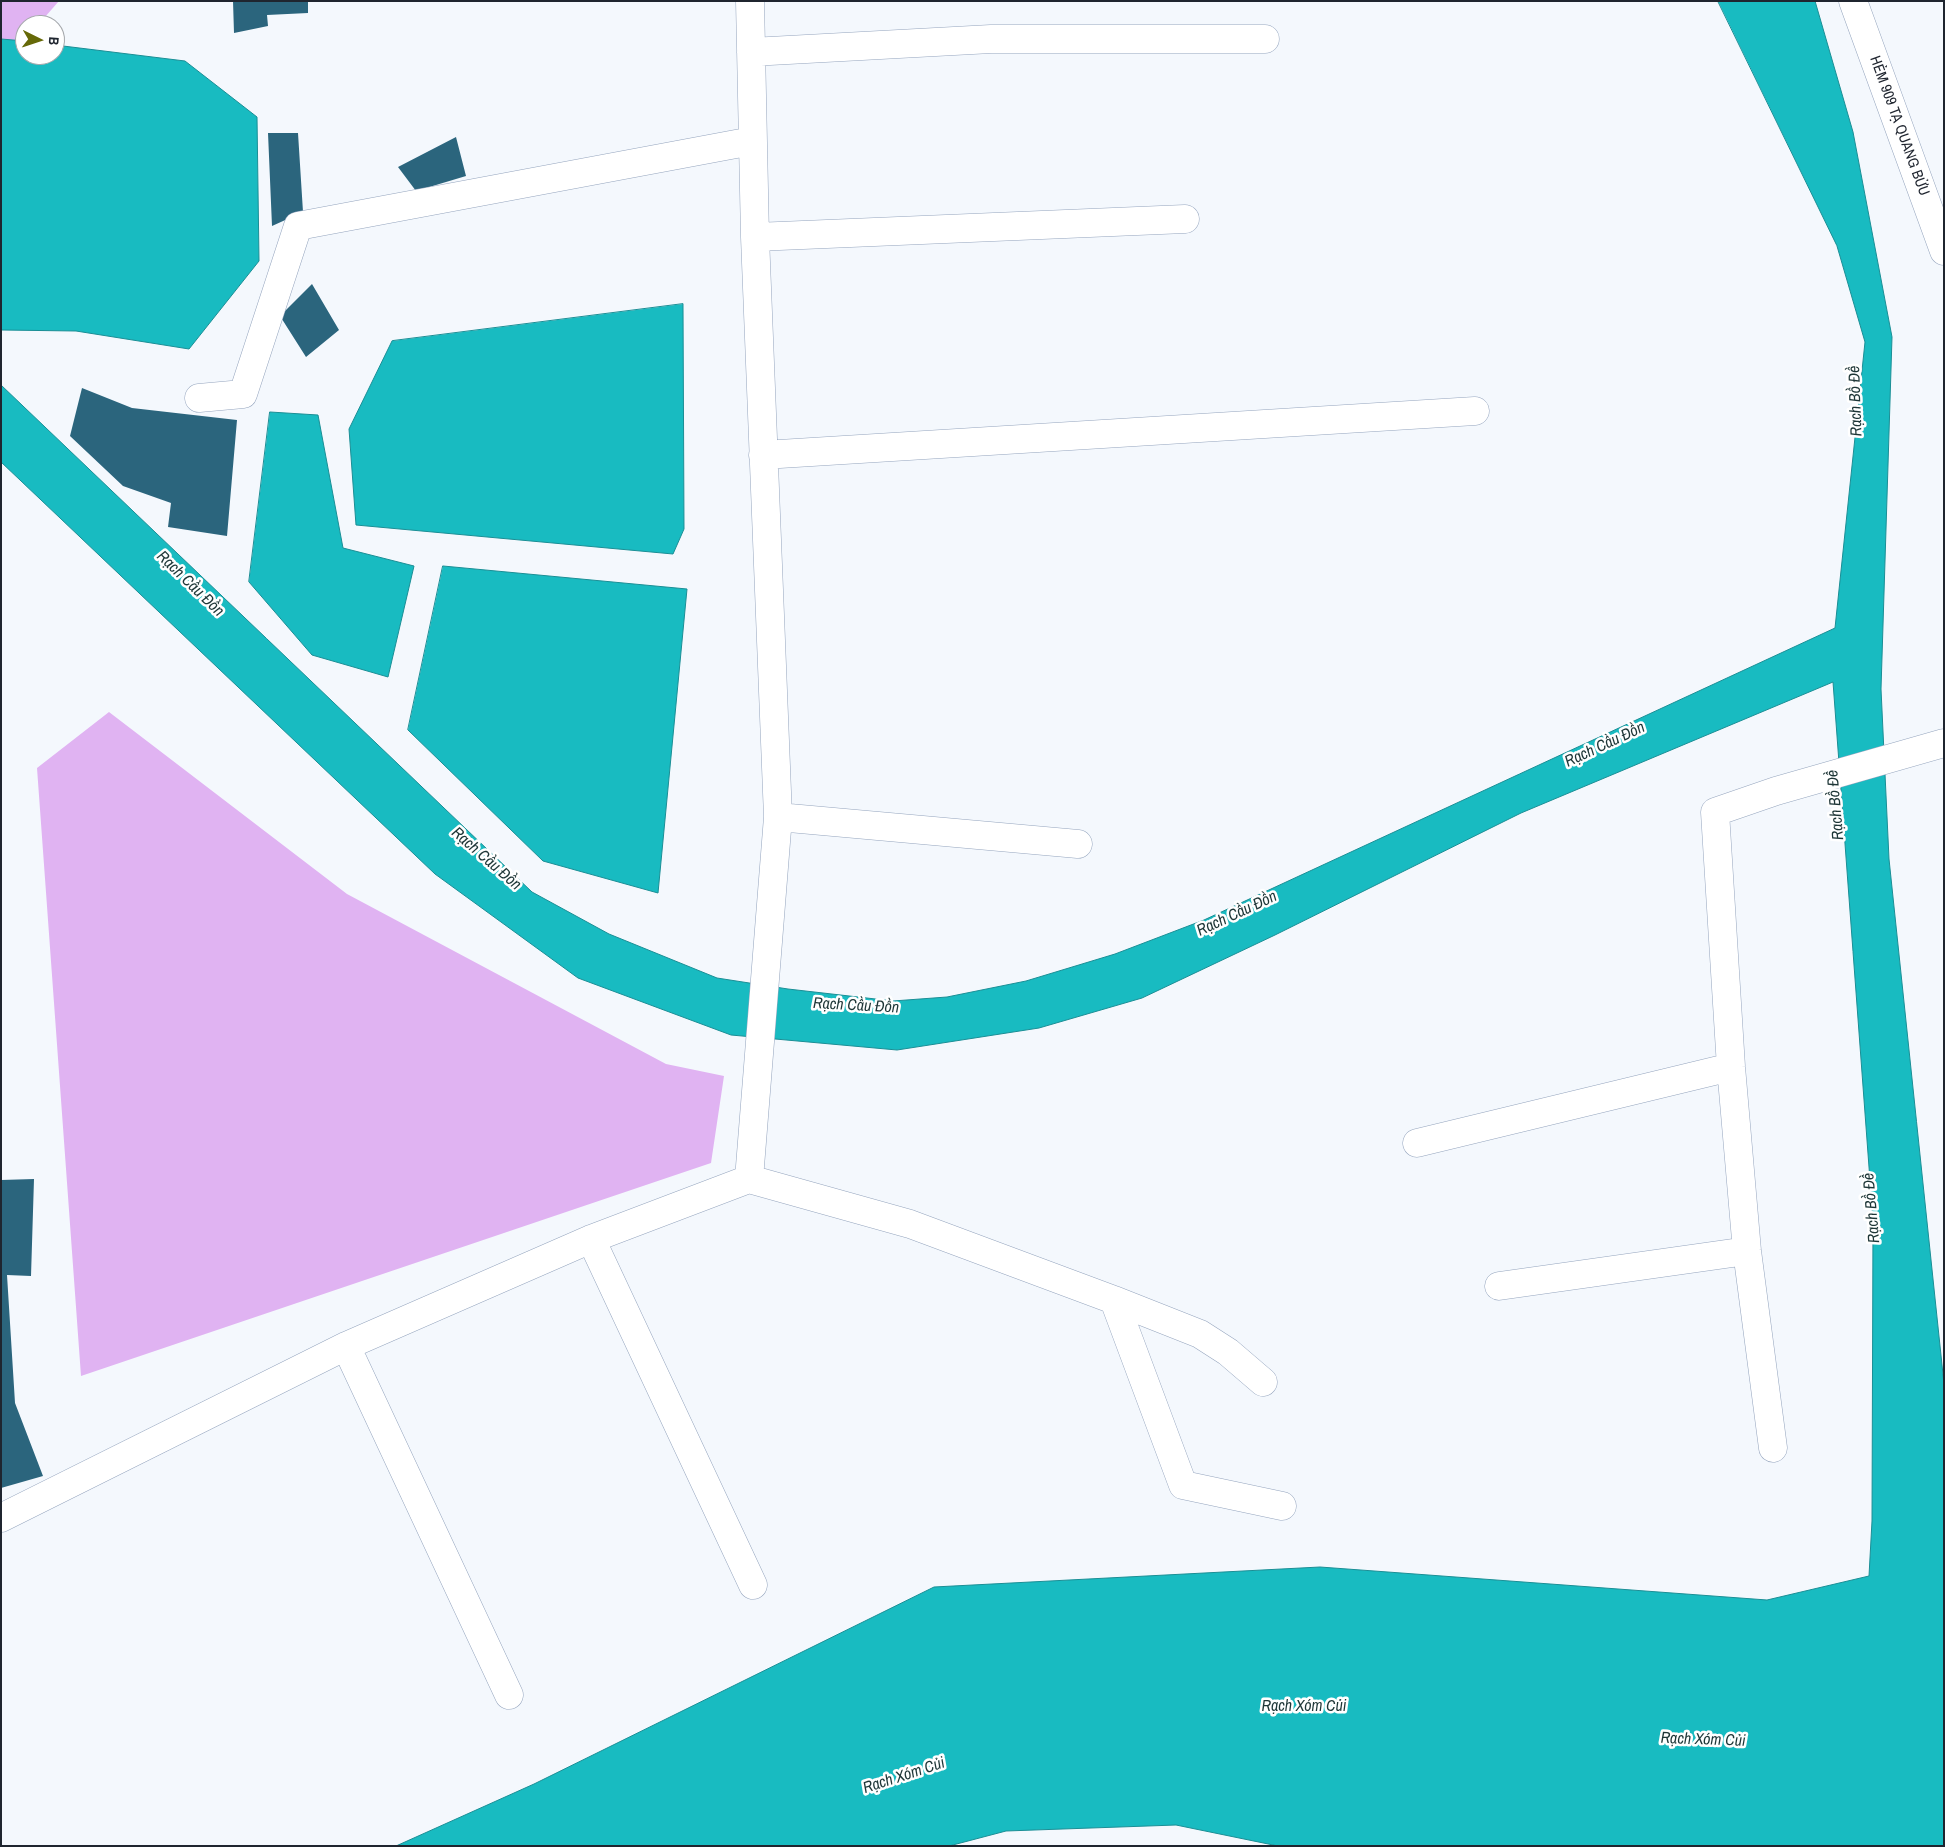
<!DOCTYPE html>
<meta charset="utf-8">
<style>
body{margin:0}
#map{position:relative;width:1945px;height:1847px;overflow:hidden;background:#f4f8fd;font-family:"Archivo Narrow",sans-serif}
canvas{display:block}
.frame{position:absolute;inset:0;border:2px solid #1f252f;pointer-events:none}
.north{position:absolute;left:15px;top:15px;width:50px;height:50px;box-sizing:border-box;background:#fff;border:1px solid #a5a8ac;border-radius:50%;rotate:94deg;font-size:14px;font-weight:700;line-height:20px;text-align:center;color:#1f252f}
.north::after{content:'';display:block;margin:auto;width:18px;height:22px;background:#666908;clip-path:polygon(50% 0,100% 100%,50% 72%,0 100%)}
</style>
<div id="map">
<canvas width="1945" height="1847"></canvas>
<div class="frame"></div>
<div class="north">B</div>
</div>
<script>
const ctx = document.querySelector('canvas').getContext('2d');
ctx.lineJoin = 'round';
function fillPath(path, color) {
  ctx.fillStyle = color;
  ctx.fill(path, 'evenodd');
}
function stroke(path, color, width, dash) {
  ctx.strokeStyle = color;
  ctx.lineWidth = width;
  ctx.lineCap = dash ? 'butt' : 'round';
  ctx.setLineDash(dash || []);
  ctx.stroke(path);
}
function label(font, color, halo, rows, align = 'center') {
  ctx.font = font + ' "Archivo Narrow",sans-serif';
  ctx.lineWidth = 5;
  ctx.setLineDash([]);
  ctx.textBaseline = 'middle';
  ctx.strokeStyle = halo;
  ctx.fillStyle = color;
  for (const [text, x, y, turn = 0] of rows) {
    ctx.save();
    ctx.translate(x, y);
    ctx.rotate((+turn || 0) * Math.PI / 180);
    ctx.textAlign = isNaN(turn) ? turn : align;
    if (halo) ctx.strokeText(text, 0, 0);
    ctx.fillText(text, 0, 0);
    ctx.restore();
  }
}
const green = new Path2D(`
 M 1,1 L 59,1 L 38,25 L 25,25 L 24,41 L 1,39 Z
 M 109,712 L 347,894 L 666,1064 L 724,1076 L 711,1163 L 81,1376 L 37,768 Z`);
const water = new Path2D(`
 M 1718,1 L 1815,1 L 1853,132 L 1892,337 L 1881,689 L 1889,859 L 1944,1384 L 1944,1846 L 1278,1846 L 1176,1825 L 1006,1831 L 949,1846 L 396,1846 L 534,1784 L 934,1587 L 1320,1567 L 1767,1600 L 1869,1576 L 1872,1521 L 1873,1221 L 1833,682 L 1521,813 L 1275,935 L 1142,998 L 1039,1028 L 897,1050 L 731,1035 L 578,978 L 435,874 L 1,462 L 1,385 L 532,892 L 609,934 L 717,978 L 788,989 L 893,1001 L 947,997 L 1026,981 L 1115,954 L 1204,920 L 1835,628 L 1865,342 L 1837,246 Z
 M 1,39 L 25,41 L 25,55 L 55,55 L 55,45 L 185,61 L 257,117 L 259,261 L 189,349 L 76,331 L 1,330 Z
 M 683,304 L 684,529 L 673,554 L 356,525 L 349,429 L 392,341 Z
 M 270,412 L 318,415 L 343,548 L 414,566 L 388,677 L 312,655 L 249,582 Z
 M 443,566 L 687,589 L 658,893 L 543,861 L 408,730 Z`);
const building = new Path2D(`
 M 233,1 L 308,1 L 308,13 L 267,15 L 268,26 L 234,33 Z
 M 268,133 L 298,133 L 303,212 L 272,226 Z
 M 456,137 L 466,176 L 416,191 L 398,167 Z
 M 312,284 L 339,330 L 306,357 L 280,316 Z
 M 82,388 L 132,408 L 237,420 L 227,536 L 168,527 L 171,503 L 123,486 L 70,436 Z
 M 34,1179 L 31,1276 L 7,1275 L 15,1403 L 43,1476 L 1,1488 L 1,1180 Z`);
const minor = new Path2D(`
 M 1853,1 L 1944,251
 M 751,52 L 991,39 L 1265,39
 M 755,237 L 1185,219
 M 199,398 L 243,394 L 298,226 L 752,141
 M 763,455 L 1475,411
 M 778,817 L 1078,844
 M 1417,1143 L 1731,1067
 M 749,1179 L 778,817 L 755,237 L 750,1
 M 591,1239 L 753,1585
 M 1499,1286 L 1747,1251
 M 1114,1300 L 1200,1334 L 1228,1352 L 1263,1382
 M 346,1346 L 509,1695
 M 1773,1448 L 1747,1251 L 1731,1067 L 1715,812 L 1776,791 L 1944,743
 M 1,1518 L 346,1346 L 591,1239 L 749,1179 L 910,1224 L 1114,1300 L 1183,1485 L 1282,1506`);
const streetNames = [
 ["HẺM 909 TẠ QUANG BỬU",1899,126,70]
];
const waterNames = [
 ["Rạch Bồ Đề",1856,401,-92],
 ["Rạch Cầu Đồn",190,584,44],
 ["Rạch Cầu Đồn",1605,745,-25],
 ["Rạch Bồ Đề",1836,805,-95],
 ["Rạch Cầu Đồn",486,859,41],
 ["Rạch Cầu Đồn",1237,914,-25],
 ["Rạch Cầu Đồn",856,1006,3],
 ["Rạch Bồ Đề",1872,1208,-95],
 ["Rạch Xóm Củi",1304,1707],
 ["Rạch Xóm Củi",1703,1740,2],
 ["Rạch Xóm Củi",904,1776,-18]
];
fillPath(green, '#e0b3f2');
fillPath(water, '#18bbc1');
stroke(water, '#1a8e95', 1);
fillPath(building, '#2b657d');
stroke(minor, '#95a5be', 29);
stroke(minor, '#fff', 28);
label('15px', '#1f252f', '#fff', streetNames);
label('italic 16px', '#1e3637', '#fff', waterNames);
</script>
